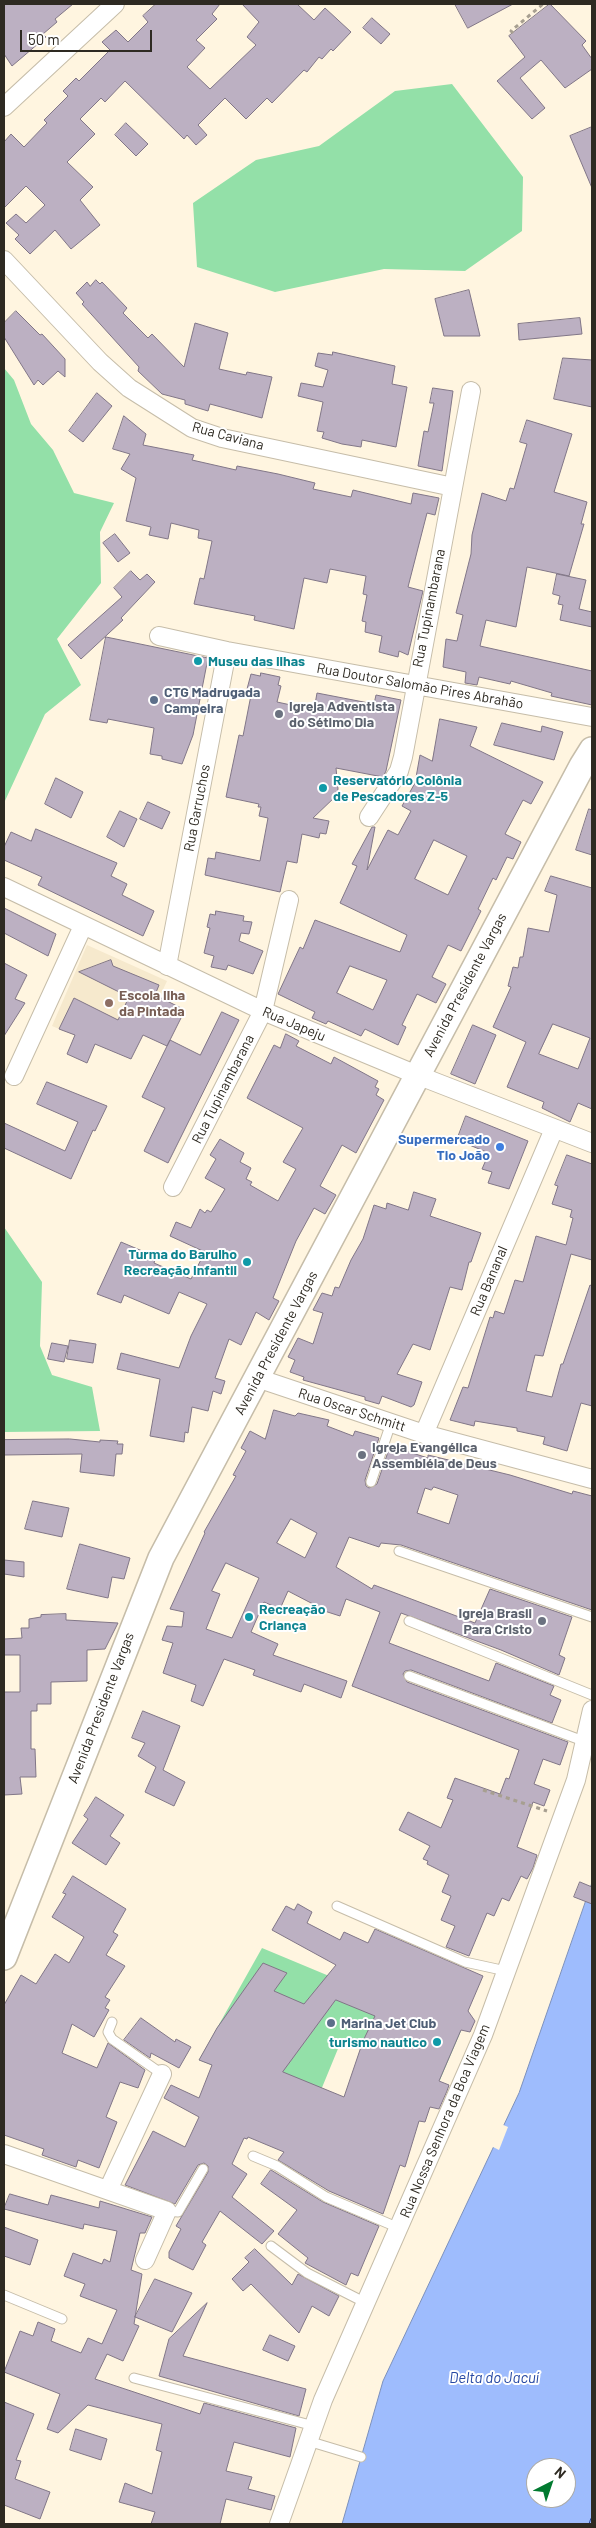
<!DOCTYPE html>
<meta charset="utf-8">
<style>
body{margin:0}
#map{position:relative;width:596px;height:2528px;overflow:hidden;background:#fff5e0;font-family:Barlow,sans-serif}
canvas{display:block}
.frame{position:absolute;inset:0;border:5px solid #2e2a22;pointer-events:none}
.north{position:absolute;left:526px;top:2458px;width:50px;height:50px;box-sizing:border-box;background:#fff;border:1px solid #abaaa7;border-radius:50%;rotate:41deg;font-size:14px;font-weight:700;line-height:20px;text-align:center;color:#2e2a22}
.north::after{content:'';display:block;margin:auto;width:18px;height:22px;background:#017a30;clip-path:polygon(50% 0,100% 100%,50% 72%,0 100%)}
.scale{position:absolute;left:20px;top:30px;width:132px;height:22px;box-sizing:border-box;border:2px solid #2e2a22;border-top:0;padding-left:6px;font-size:15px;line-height:18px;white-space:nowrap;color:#2e2a22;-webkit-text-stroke:4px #fff;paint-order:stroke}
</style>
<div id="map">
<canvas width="596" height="2528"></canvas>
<div class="frame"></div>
<div class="north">N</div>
<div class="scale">50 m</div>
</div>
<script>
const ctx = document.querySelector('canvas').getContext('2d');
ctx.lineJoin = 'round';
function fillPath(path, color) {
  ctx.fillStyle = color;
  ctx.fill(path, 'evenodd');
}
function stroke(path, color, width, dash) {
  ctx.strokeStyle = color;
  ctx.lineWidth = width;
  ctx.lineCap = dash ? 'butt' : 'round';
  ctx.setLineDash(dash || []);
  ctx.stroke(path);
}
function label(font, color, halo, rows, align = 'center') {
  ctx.font = font + ' Barlow,sans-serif';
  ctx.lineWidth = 4;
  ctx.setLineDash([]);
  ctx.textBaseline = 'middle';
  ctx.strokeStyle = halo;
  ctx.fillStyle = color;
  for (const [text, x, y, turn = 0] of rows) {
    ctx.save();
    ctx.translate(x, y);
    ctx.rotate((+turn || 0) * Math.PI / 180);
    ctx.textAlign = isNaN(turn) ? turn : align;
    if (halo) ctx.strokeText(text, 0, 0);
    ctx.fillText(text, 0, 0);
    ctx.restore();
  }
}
const built = new Path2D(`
 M 87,945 L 167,981 L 131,1059 L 52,1026 Z`);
const green = new Path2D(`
 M 452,84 L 523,177 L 522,231 L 465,271 L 384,269 L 275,292 L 197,267 L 193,203 L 256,160 L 319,146 L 395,91 Z
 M 4,368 L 14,380 L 31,424 L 53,450 L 74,493 L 114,503 L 100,532 L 101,583 L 57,639 L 81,685 L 45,714 L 4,803 Z
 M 4,1227 L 42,1282 L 40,1346 L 52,1375 L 92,1387 L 100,1431 L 4,1432 Z
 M 262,1948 L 461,2031 L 440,2080 L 342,2039 L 314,2107 L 199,2060 Z`);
const water = new Path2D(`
 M 592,1883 L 592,2524 L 342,2524 L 383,2381 L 519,2093 ZM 536,2468 L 566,2468 L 566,2498 L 536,2498 Z`);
const pier = new Path2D(`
 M 501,2124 L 508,2127 L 499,2150 L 491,2146 Z`);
const ferry = new Path2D(`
 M 589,2524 L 592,2515`);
const building = new Path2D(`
 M 4,4 L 73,4 L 55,19 L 57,22 L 43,34 L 46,37 L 12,66 L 4,54 Z
 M 156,4 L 220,4 L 212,14 L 217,19 L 196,40 L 205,48 L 187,67 L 210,89 L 256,45 L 247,37 L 259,22 L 242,4 L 297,4 L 314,20 L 325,8 L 351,32 L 333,51 L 331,49 L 322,59 L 319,57 L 307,72 L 304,70 L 272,103 L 267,98 L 246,119 L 225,98 L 198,125 L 207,135 L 196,145 L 187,135 L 184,139 L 125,81 L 105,102 L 101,98 L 80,119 L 95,134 L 67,162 L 93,187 L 80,200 L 100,225 L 71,249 L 55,230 L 30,254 L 15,239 L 19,235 L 6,223 L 16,214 L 26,223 L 45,205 L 26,186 L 4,208 L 4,142 L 11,134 L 24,147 L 47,123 L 44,120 L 68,96 L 63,91 L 76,78 L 79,81 L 110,50 L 102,42 L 116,30 L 128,42 L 148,22 L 143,16 Z
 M 455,4 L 513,4 L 468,28 Z
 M 550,4 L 586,41 L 582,45 L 592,59 L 592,69 L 565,88 L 541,60 L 520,78 L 545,108 L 532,119 L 497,81 L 525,57 L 509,36 Z
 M 372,18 L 390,34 L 381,44 L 363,28 Z
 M 126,123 L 148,144 L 136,156 L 115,135 Z
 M 592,127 L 592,188 L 570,136 Z
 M 96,280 L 100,284 L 102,282 L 127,308 L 123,313 L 148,338 L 152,334 L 184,367 L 195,323 L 228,333 L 219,369 L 246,375 L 247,372 L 272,377 L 262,418 L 210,404 L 208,411 L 185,404 L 185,400 L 162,394 L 138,371 L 139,367 L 82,304 L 84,302 L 76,293 L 87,282 L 90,286 Z
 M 469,290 L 480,336 L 444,336 L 435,299 Z
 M 16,311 L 40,335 L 42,334 L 65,359 L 65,377 L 58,371 L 43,385 L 38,380 L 34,385 L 4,337 L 4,323 Z
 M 580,318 L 582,334 L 519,340 L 518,324 Z
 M 333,352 L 395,366 L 392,384 L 407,387 L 396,447 L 362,440 L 361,447 L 342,444 L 322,438 L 324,432 L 317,431 L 323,402 L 298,396 L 301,383 L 323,387 L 328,370 L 315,366 L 318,353 L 332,355 Z
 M 563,358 L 592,360 L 592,407 L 554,399 Z
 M 433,388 L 453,391 L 442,471 L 418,466 L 424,431 L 428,432 L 434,403 L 430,403 Z
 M 97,393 L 112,406 L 83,442 L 69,431 Z
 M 124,416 L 146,434 L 143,445 L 194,455 L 192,460 L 236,470 L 237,466 L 278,474 L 315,483 L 313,489 L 351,497 L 353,490 L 411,504 L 413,493 L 439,498 L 435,515 L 427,513 L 408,587 L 423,591 L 408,655 L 399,651 L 398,657 L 379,652 L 382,636 L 365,632 L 366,622 L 362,621 L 367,595 L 363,594 L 366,576 L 330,569 L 327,583 L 304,578 L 294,629 L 254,620 L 255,616 L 194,604 L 200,578 L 204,579 L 212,541 L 198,538 L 199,530 L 171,523 L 168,539 L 149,535 L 151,527 L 126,521 L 136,478 L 121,469 L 130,454 L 113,449 Z
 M 527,420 L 572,434 L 554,492 L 587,502 L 581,524 L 584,524 L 569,576 L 527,567 L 516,627 L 486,620 L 480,646 L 592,671 L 592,705 L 551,696 L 552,693 L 511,681 L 510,684 L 479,677 L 477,685 L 465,683 L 466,672 L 443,667 L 446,639 L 457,641 L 463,615 L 456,613 L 471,554 L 472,535 L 482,493 L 506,501 L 510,488 L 514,489 L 527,444 L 520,442 Z
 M 115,534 L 130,553 L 118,562 L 103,543 Z
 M 131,571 L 140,580 L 147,574 L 155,582 L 121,618 L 123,620 L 81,659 L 68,645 L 122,597 L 114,588 Z
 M 557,574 L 586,580 L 579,609 L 592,612 L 592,627 L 560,620 L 563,605 L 558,604 L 560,596 L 553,594 Z
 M 106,637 L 208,658 L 193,735 L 182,764 L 162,759 L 162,756 L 150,754 L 154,728 L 108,719 L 107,723 L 90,720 Z
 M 261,673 L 280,677 L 278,685 L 281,686 L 277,702 L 314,710 L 317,693 L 374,704 L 376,695 L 401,700 L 386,771 L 383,777 L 336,768 L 338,789 L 336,796 L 313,818 L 329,821 L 326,834 L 320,833 L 319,838 L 302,834 L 297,863 L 287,861 L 280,892 L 205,875 L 208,858 L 215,859 L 216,852 L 260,861 L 268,818 L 259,816 L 261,807 L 258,807 L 259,804 L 226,797 L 239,735 L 243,736 L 252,690 L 247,689 L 251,674 L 260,676 Z
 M 440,719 L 477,727 L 470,746 L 543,782 L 531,804 L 523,800 L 505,834 L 521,842 L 513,859 L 507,857 L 496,880 L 493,878 L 478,909 L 481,911 L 461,951 L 448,945 L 432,977 L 446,984 L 436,1003 L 417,994 L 402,1025 L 406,1027 L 398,1045 L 365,1029 L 361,1036 L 328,1021 L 326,1024 L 312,1018 L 315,1012 L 278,994 L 300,947 L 303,949 L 315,920 L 400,952 L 407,935 L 340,903 L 357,866 L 352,864 L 372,827 L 375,827 L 367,870 L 388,830 L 398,835 L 411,811 L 402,806 L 415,783 L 420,755 L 432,761 ZM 434,840 L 467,856 L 448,895 L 415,879 ZM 350,966 L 387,980 L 373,1010 L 337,993 Z
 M 502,723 L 541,732 L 542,726 L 563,732 L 554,760 L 494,745 Z
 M 56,778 L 83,792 L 71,818 L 45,804 Z
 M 148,802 L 170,812 L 162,829 L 140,819 Z
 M 589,809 L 592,810 L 592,855 L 576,850 Z
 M 120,811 L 137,819 L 124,847 L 107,837 Z
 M 36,829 L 117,863 L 111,876 L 127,884 L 122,895 L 154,911 L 143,936 L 38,885 L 42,877 L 4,860 L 4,847 L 11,832 L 31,841 Z
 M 551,876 L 592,888 L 592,1109 L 578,1103 L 570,1122 L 542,1108 L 544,1102 L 507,1087 L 526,1042 L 493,1027 L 511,987 L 508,986 L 513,967 L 518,968 L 520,957 L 523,957 L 528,928 L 549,932 L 557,895 L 545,891 ZM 553,1024 L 590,1038 L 578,1069 L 539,1054 Z
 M 4,908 L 56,934 L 48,956 L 4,933 Z
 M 216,911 L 244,916 L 243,921 L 252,922 L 249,934 L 241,933 L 239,941 L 263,951 L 253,974 L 228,965 L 226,970 L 211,967 L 214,956 L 204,953 L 210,928 L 207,927 L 210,914 L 215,915 Z
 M 111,960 L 113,966 L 159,985 L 155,995 L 185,1010 L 167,1046 L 143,1035 L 131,1059 L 95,1044 L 87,1063 L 67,1054 L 75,1035 L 59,1029 L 74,998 L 118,1020 L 129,997 L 79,972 Z
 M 4,963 L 27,975 L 15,999 L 25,1003 L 4,1036 Z
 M 222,1012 L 239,1020 L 168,1163 L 144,1151 L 165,1108 L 142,1097 L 170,1040 L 200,1055 Z
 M 473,1025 L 496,1035 L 475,1084 L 451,1074 Z
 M 286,1034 L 299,1041 L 296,1046 L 331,1064 L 334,1057 L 378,1081 L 375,1087 L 379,1089 L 376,1095 L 384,1100 L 356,1153 L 342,1145 L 320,1186 L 336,1195 L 325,1214 L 314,1208 L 296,1241 L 273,1298 L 279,1301 L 269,1320 L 256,1312 L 241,1345 L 229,1339 L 215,1378 L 225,1381 L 221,1394 L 213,1391 L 208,1411 L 192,1407 L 188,1433 L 185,1432 L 184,1442 L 150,1436 L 160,1379 L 117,1369 L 121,1353 L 179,1368 L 191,1336 L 207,1304 L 179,1292 L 169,1314 L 124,1295 L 121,1303 L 97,1294 L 121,1242 L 147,1253 L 146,1255 L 155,1259 L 154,1263 L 191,1279 L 205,1252 L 170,1236 L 176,1222 L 191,1228 L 200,1209 L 205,1213 L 207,1210 L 211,1212 L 225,1189 L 205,1178 L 216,1159 L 210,1155 L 220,1139 L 244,1153 L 240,1162 L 251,1168 L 246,1179 L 252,1182 L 250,1185 L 278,1201 L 296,1169 L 283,1162 L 303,1128 L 247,1098 L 274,1045 L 280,1048 Z
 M 47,1082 L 107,1106 L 95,1131 L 93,1130 L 71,1179 L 4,1148 L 4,1123 L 65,1151 L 78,1122 L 37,1104 Z
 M 466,1116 L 528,1141 L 509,1189 L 488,1183 L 492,1172 L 482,1169 L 489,1153 L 457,1140 Z
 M 567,1155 L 592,1164 L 592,1260 L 571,1254 L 543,1356 L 535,1355 L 526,1391 L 552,1397 L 561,1364 L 563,1364 L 590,1285 L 592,1286 L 592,1406 L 581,1403 L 567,1451 L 543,1444 L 545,1437 L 517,1431 L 517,1428 L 475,1421 L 474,1426 L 450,1420 L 463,1387 L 468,1388 L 490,1317 L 493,1318 L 495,1311 L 504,1314 L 515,1280 L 523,1282 L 536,1236 L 566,1245 L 573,1218 L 570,1217 L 572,1210 L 552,1204 L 558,1186 L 555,1185 Z
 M 414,1192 L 436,1199 L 430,1216 L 481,1233 L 471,1262 L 469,1262 L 462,1290 L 450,1287 L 430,1350 L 413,1344 L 397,1374 L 422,1382 L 414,1405 L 411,1407 L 382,1396 L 379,1404 L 365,1400 L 365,1397 L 303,1380 L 304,1377 L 290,1372 L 295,1360 L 288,1357 L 298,1338 L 313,1344 L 323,1313 L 313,1310 L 322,1293 L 332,1296 L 335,1287 L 339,1288 L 351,1260 L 363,1239 L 374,1205 L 386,1209 L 387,1203 L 408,1210 Z
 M 70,1340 L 96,1344 L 93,1363 L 67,1359 Z
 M 52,1343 L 68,1346 L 64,1362 L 48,1359 Z
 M 274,1410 L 295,1416 L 298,1413 L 329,1420 L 327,1426 L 353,1436 L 355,1431 L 379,1438 L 365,1480 L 366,1486 L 369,1488 L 377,1484 L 390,1446 L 428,1458 L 428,1455 L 510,1475 L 572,1494 L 573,1491 L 592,1496 L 592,1610 L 401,1545 L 381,1543 L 379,1547 L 349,1537 L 336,1567 L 372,1589 L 374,1585 L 475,1623 L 490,1589 L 572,1617 L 559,1655 L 565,1658 L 559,1675 L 501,1650 L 401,1613 L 389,1643 L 489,1681 L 496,1663 L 554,1686 L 550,1695 L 561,1700 L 552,1723 L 411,1670 L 405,1671 L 403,1674 L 407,1682 L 568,1742 L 560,1765 L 543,1759 L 534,1784 L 550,1790 L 544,1806 L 533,1802 L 517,1847 L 537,1855 L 533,1868 L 527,1879 L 521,1876 L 509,1901 L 502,1898 L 494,1916 L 487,1913 L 469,1956 L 446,1947 L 455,1926 L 441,1920 L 451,1896 L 442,1892 L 449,1875 L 427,1864 L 428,1861 L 423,1859 L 430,1846 L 399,1830 L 408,1812 L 441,1828 L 453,1800 L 447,1798 L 455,1778 L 500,1794 L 506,1778 L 509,1779 L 519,1750 L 352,1686 L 380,1612 L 346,1599 L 340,1616 L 312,1607 L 313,1604 L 288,1591 L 280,1609 L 264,1602 L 251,1632 L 278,1644 L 273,1655 L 347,1681 L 341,1698 L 304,1684 L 301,1692 L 253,1675 L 255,1670 L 224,1659 L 203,1706 L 191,1701 L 196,1685 L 163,1673 L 173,1643 L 162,1640 L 167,1626 L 182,1627 L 184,1612 L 170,1609 L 205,1533 L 204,1532 L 236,1476 L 233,1475 L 246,1451 L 241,1448 L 250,1431 L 265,1439 ZM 434,1487 L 458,1495 L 449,1524 L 417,1513 L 425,1488 L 431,1490 ZM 291,1519 L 317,1533 L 305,1558 L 277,1543 ZM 226,1563 L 259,1578 L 232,1638 L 206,1629 L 220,1594 L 212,1591 Z
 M 70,1439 L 100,1442 L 100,1440 L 118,1441 L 117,1444 L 123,1444 L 122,1454 L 116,1454 L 114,1476 L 80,1472 L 82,1454 L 4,1455 L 4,1440 Z
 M 33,1501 L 69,1508 L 62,1537 L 25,1529 Z
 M 80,1544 L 130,1558 L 124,1579 L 112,1577 L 108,1598 L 67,1589 Z
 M 4,1560 L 24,1562 L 24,1577 L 4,1574 Z
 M 66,1614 L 66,1620 L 118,1623 L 105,1649 L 87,1650 L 87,1681 L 51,1682 L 51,1704 L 37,1704 L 37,1711 L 31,1711 L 31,1749 L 35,1749 L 36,1777 L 20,1777 L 22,1794 L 4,1795 L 4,1692 L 20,1692 L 20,1655 L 4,1655 L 4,1639 L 22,1638 L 21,1628 L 29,1628 L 29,1619 L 41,1617 L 41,1615 Z
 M 143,1711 L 180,1726 L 163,1770 L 185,1782 L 174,1806 L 145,1792 L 156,1767 L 138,1756 L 145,1743 L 132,1738 Z
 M 96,1797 L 124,1815 L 110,1836 L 120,1843 L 106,1865 L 72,1843 L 88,1819 L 84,1816 Z
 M 73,1876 L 126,1909 L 113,1932 L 118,1935 L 106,1955 L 125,1966 L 105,1997 L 110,2000 L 105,2008 L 109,2010 L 94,2037 L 72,2024 L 62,2053 L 97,2068 L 108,2043 L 145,2070 L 138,2088 L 120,2082 L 106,2117 L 117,2122 L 99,2168 L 78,2160 L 76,2167 L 42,2155 L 44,2149 L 4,2135 L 4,2005 L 21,1975 L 36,1984 L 55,1954 L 69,1963 L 84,1937 L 52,1917 L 66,1894 L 63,1893 Z
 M 580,1882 L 592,1887 L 592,1904 L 574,1897 Z
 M 298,1904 L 312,1912 L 307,1923 L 340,1940 L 344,1932 L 368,1943 L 375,1929 L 483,1976 L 468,2011 L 475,2021 L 470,2032 L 461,2030 L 439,2081 L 449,2085 L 447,2091 L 439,2109 L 430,2107 L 425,2122 L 419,2121 L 405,2167 L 400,2165 L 383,2214 L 329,2191 L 278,2160 L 284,2152 L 248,2137 L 247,2139 L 244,2138 L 232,2164 L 247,2174 L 232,2197 L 274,2231 L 262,2244 L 220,2211 L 202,2242 L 206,2245 L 193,2270 L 169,2258 L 169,2252 L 181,2229 L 176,2226 L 208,2172 L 208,2166 L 204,2163 L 198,2165 L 175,2204 L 125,2185 L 153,2131 L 185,2147 L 199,2117 L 164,2098 L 171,2085 L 199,2098 L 212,2065 L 199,2060 L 217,2028 L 263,1963 L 287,1973 L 274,1991 L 304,2004 L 336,1965 L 272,1930 L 286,1906 L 294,1910 ZM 336,2000 L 375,2016 L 363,2041 L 344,2097 L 283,2072 Z
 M 141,2018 L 175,2042 L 176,2039 L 191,2047 L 179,2068 L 151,2053 L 150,2058 L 124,2040 Z
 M 271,2170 L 323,2202 L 379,2226 L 358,2276 L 351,2273 L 346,2285 L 305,2263 L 308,2258 L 278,2234 L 297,2210 L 261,2184 Z
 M 10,2194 L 48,2205 L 51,2195 L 99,2208 L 100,2201 L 152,2217 L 145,2233 L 140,2233 L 131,2270 L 142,2274 L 134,2324 L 139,2326 L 123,2361 L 107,2354 L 95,2379 L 200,2414 L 204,2403 L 296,2428 L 290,2457 L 234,2442 L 226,2471 L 252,2477 L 248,2489 L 275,2496 L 271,2510 L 226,2499 L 220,2524 L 151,2524 L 155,2512 L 119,2502 L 125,2483 L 152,2494 L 162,2452 L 156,2450 L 162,2424 L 88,2405 L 58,2433 L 47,2429 L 60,2394 L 4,2372 L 20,2331 L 33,2336 L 38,2322 L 55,2329 L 51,2341 L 81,2353 L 88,2338 L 102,2344 L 117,2310 L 80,2296 L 85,2284 L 64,2276 L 73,2253 L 102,2264 L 104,2259 L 110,2262 L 117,2231 L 84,2224 L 83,2229 L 4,2209 Z
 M 4,2227 L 38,2240 L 30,2265 L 4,2256 Z
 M 255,2249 L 292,2285 L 298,2274 L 339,2296 L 329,2316 L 312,2306 L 299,2333 L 251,2284 L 243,2291 L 232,2279 L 249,2262 L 245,2258 Z
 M 155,2279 L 192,2293 L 172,2332 L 135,2317 Z
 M 207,2303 L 183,2356 L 306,2389 L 299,2416 L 159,2376 L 169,2339 Z
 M 270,2335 L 295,2346 L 288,2361 L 263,2350 Z
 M 4,2402 L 34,2414 L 16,2460 L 21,2461 L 15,2479 L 50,2492 L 40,2519 L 4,2505 Z
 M 76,2429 L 107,2439 L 101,2460 L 70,2450 Z`);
const path = new Path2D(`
 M 513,33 L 511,31 L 543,4
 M 483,1790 L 547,1811`);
const lane = new Path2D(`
 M 371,1482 L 391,1423
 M 399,1551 L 592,1617
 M 409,1621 L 592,1695
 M 409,1676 L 586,1742
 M 337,1906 L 465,1962 L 506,1971
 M 112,2022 L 108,2032 L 112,2039 L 162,2074
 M 253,2156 L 277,2166 L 326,2197 L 399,2228
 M 167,2211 L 178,2212 L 203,2169
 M 271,2246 L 307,2273 L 366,2303
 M 4,2295 L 62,2319
 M 134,2378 L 314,2426
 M 308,2441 L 361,2457`);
const street = new Path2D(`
 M 4,107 L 115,4
 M 4,260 L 100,362 L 129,388 L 192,428 L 222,438 L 453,487
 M 159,636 L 227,651 L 592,717
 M 369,817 L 399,771 L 403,757 L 471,391
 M 4,887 L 263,1011 L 417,1075 L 592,1143
 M 167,966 L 227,651
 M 14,1076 L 83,926
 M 173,1187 L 263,1011 L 289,900
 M 257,1378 L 424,1434 L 592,1479
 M 424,1434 L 554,1129
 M 4,2154 L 167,2211 L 145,2260
 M 108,2190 L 162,2074
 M 279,2524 L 323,2400 L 483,2035 L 576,1780 L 592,1710`);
const secondary = new Path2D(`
 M 4,1957 L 161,1558 L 582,766 L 592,750`);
const markers = [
 [198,661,5,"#0f9aa8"],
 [154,700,5,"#5c6f8a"],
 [279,714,5,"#6b7280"],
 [323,788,5,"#0f9aa8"],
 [109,1003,5,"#8d6e63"],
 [500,1147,5,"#3f7fe0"],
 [247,1262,5,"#0f9aa8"],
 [362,1455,5,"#6b7280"],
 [249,1617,5,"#0f9aa8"],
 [542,1621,5,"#6b7280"],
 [331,2023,5,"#5c6f8a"],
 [437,2042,5,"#0f9aa8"]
];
const streetNames = [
 ["Rua Caviana",228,436,15],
 ["Rua Tupinambarana",429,608,-79],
 ["Rua Doutor Salomão Pires Abrahão",420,686,10],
 ["Rua Garruchos",197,808,-79],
 ["Avenida Presidente Vargas",465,985,-62],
 ["Rua Japeju",294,1024,23],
 ["Rua Tupinambarana",223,1089,-63],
 ["Rua Bananal",489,1281,-67],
 ["Avenida Presidente Vargas",276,1343,-62],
 ["Rua Oscar Schmitt",352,1410,18],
 ["Avenida Presidente Vargas",101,1708,-69],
 ["Rua Nossa Senhora da Boa Viagem",445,2121,-67]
];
const cultureNames = [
 ["Museu das Ilhas",208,661],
 ["Reservatório Colônia",333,780],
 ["de Pescadores Z-5",333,796],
 ["Turma do Barulho",237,1254,"right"],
 ["Recreação Infantil",237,1270,"right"],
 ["Recreação",259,1609],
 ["Criança",259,1625],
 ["turismo nautico",427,2042,"right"]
];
const serviceNames = [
 ["CTG Madrugada",164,692],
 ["Campeira",164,708],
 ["Marina Jet Club",341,2023]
];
const worshipNames = [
 ["Igreja Adventista",289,706],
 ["do Sétimo Dia",289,722],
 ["Igreja Evangélica",372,1447],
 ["Assembléia de Deus",372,1463],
 ["Igreja Brasil",532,1613,"right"],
 ["Para Cristo",532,1629,"right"]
];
const educationNames = [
 ["Escola Ilha",119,995],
 ["da Pintada",119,1011]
];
const shopNames = [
 ["Supermercado",490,1139],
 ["Tio João",490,1155]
];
const waterNames = [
 ["Delta do Jacuí",494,2378]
];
fillPath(built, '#f6e9cd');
fillPath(green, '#93e0a8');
fillPath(water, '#9ebcfd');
stroke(water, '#7c90bb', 1);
fillPath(pier, '#fff5e0');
stroke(ferry, '#2548a3', 1, [6, 5]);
fillPath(building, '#bcb0c2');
stroke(building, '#817687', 1);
stroke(lane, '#c6bda9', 11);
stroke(street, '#c6bda9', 20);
stroke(secondary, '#c6bda9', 28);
stroke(path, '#a79f90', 3, [4, 4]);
stroke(lane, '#fff', 9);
stroke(street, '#fff', 18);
stroke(secondary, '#fff', 25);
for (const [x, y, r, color] of markers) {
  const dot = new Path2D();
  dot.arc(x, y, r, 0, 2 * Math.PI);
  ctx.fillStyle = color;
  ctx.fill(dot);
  stroke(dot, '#fff', 2);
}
label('14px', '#2e2a22', '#fff', streetNames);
label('bold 14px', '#0d838f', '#fff', cultureNames, 'left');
label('bold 14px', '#4e5e75', '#fff', serviceNames, 'left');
label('bold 14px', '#5b616d', '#fff', worshipNames, 'left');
label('bold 14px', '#785e54', '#fff', educationNames, 'left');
label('bold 14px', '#366cbe', '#fff', shopNames, 'right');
label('italic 15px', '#2548a3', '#fff', waterNames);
</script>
